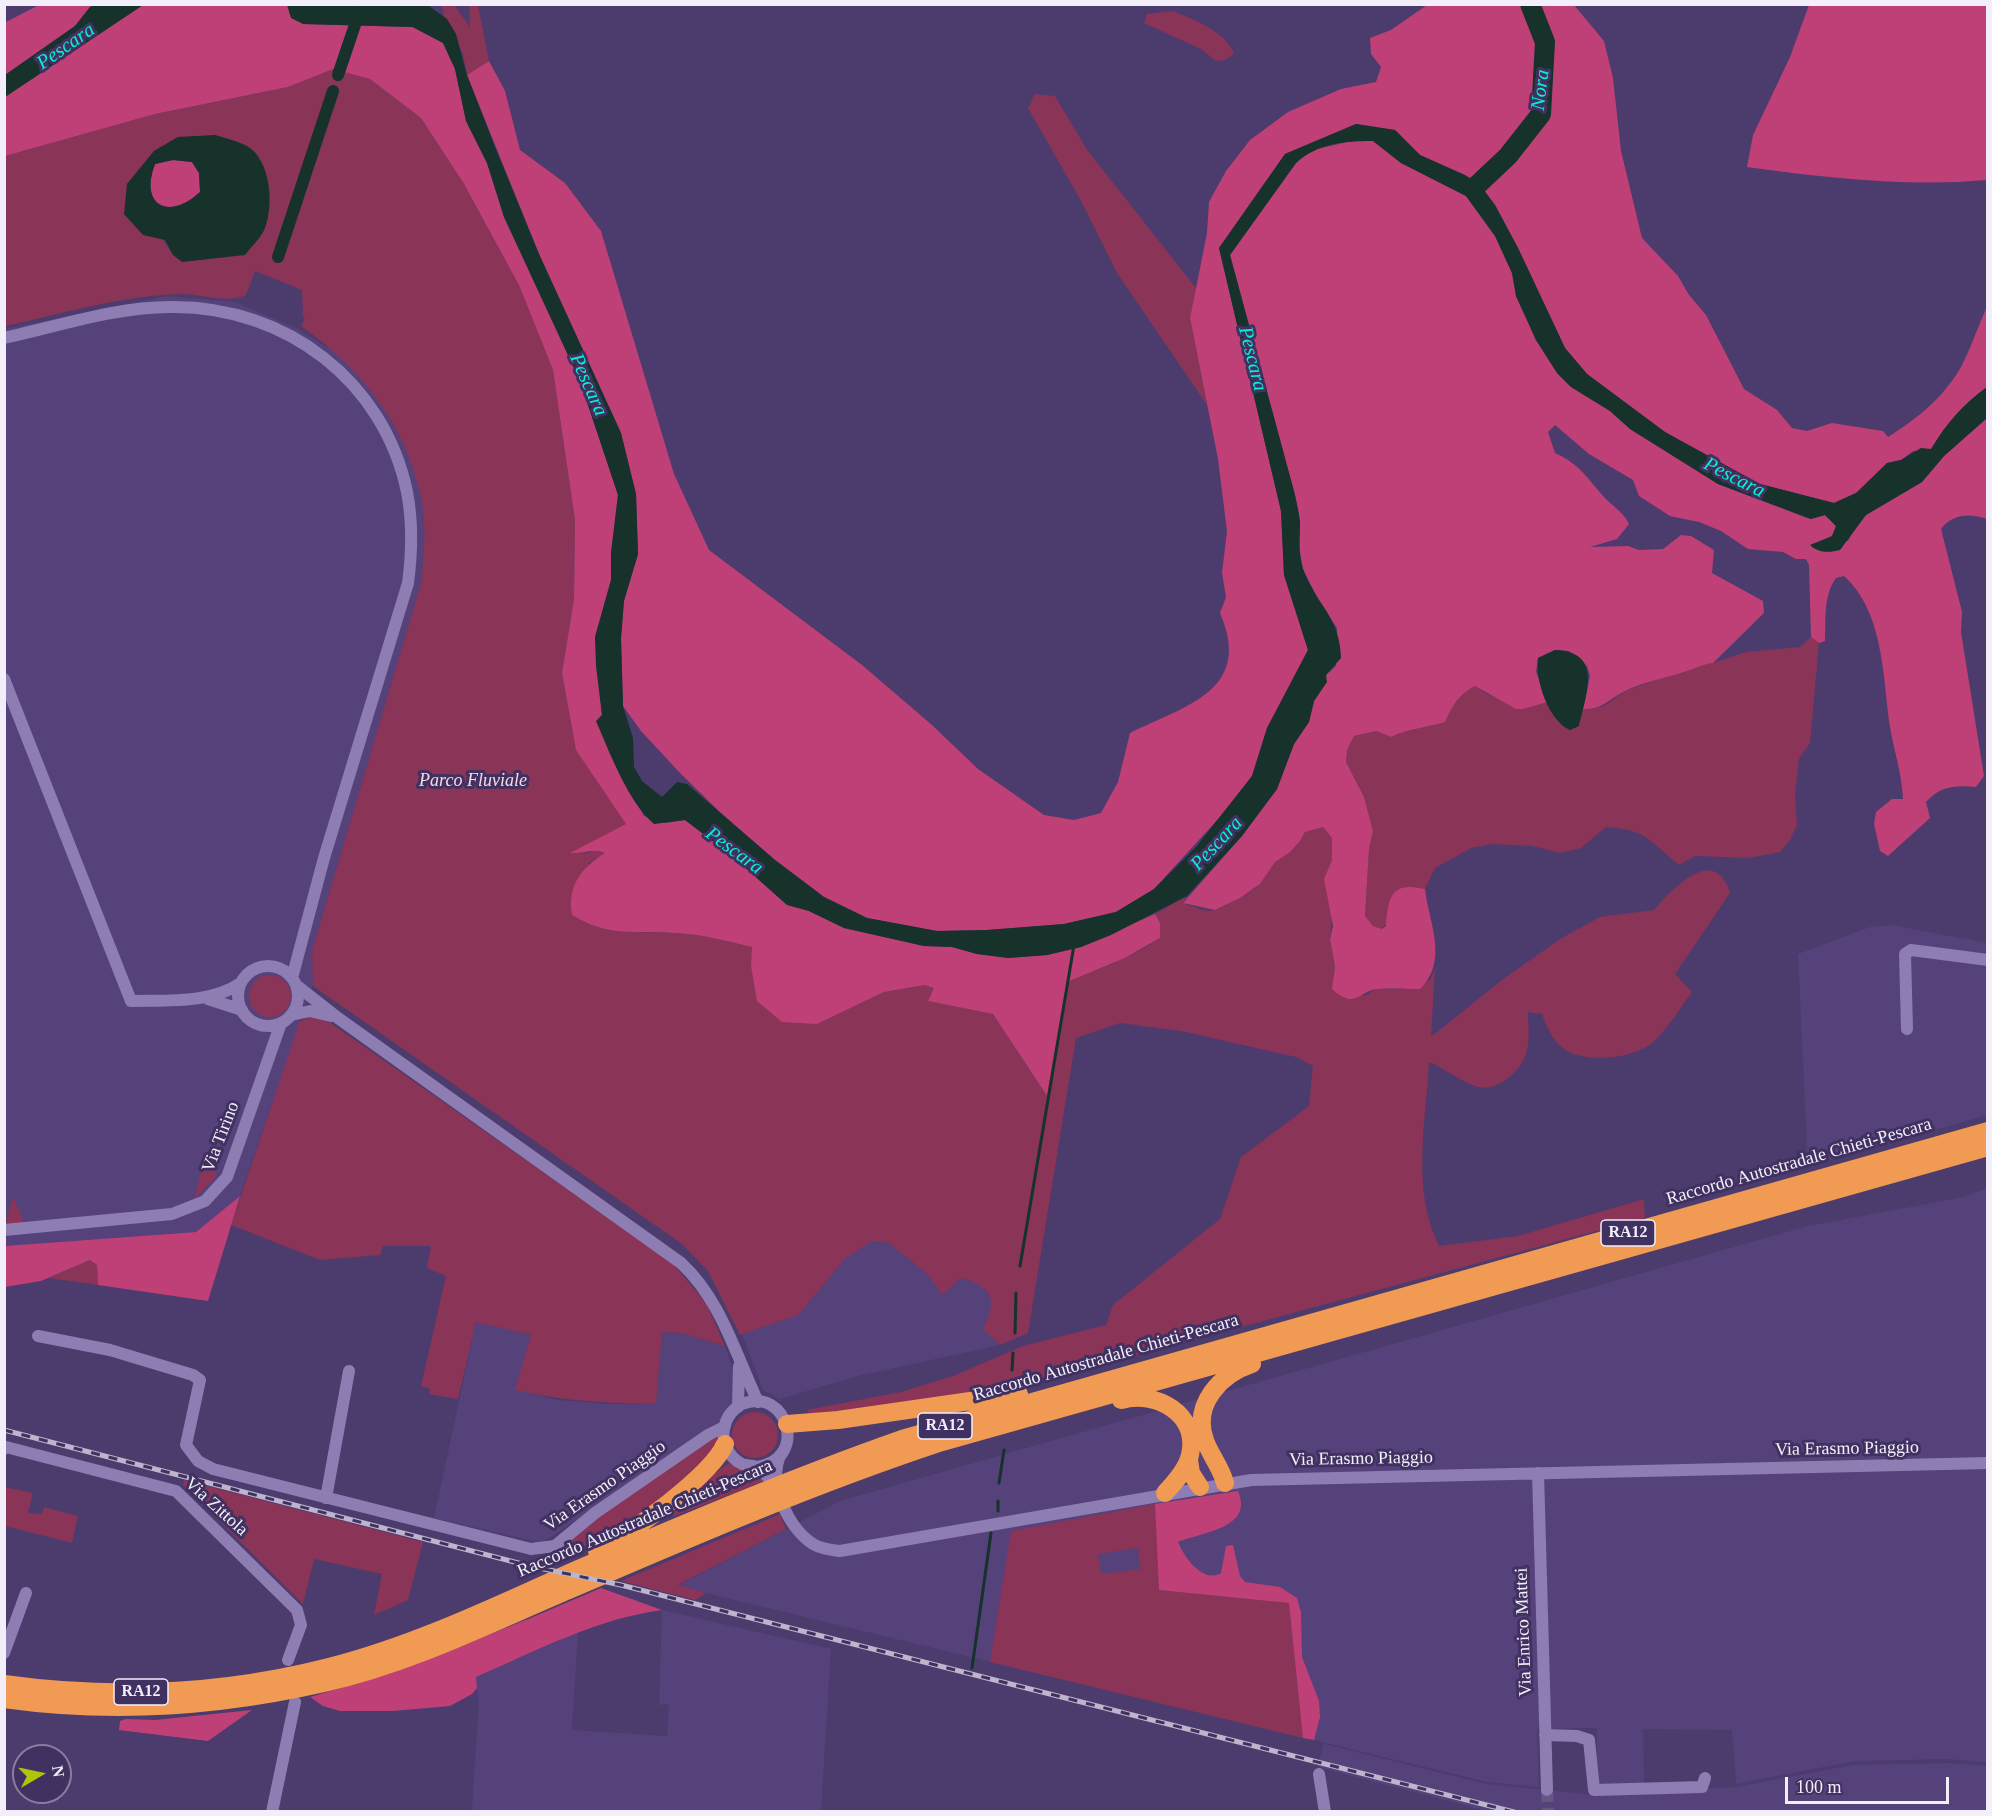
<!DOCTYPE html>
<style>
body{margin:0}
#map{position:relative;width:1992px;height:1816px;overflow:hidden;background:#4c3b6d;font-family:"Times New Roman",serif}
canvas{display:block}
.frame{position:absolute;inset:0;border:6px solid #f2effb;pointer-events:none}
.north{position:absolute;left:12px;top:1744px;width:60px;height:60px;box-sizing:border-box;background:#413161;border:2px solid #887d9f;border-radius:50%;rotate:81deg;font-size:16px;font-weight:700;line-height:24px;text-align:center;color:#f2effb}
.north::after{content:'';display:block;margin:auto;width:21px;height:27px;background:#aec509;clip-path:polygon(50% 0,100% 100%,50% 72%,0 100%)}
.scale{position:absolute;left:1785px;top:1777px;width:164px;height:27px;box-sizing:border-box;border:3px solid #f2effb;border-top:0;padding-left:8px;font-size:18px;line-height:21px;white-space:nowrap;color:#f2effb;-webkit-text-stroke:4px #413161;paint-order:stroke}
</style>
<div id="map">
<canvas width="1992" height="1816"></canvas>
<div class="frame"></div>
<div class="north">N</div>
<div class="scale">100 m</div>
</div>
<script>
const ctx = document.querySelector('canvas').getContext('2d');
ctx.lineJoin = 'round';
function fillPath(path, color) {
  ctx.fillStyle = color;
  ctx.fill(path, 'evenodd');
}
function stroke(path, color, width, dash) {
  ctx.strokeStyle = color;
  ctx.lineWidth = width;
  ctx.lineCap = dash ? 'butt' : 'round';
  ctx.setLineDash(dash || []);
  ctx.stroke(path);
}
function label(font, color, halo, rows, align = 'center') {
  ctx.font = font + ' "Times New Roman",serif';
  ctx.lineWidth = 6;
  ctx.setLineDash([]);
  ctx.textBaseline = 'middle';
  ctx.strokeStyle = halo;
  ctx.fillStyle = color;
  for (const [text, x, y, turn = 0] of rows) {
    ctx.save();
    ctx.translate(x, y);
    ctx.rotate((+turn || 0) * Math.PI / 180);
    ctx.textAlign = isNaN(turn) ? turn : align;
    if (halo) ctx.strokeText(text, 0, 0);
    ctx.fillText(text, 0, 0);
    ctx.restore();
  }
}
const built = new Path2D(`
 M 167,296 L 235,302 L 298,329 L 370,374 L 407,441 L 430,518 L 422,580 L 312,951 L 314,982 L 240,1196 L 196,1232 L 5,1246 L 5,329 Z
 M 1892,925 L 1987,943 L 1987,1115 L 1808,1166 L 1798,954 L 1870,927 Z
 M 1987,1188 L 1987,1762 L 1947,1759 L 1855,1761 L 1736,1784 L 1732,1730 L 1643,1729 L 1644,1786 L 1597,1784 L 1597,1728 L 1537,1729 L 1539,1787 L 1487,1782 L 677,1586 L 840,1501 L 1808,1226 L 1964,1197 Z
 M 872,1241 L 888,1242 L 926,1273 L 943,1295 L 961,1278 L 980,1283 L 991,1297 L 993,1311 L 984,1329 L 1000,1345 L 858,1376 L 780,1399 L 763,1390 L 742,1334 L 798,1315 L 846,1258 Z
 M 476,1322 L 531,1335 L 516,1390 L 558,1400 L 606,1404 L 656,1403 L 662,1332 L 681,1333 L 725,1346 L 734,1372 L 734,1404 L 723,1421 L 542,1543 L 434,1518 Z
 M 662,1610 L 831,1649 L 821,1811 L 472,1812 L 479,1699 L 475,1677 L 578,1632 L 572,1730 L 667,1736 L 669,1704 L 659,1705 Z
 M 1324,1744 L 1486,1784 L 1597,1795 L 1736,1787 L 1853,1765 L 1949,1763 L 1987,1766 L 1987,1811 L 1487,1811 L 1317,1767 Z`);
const green = new Path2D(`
 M 442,5 L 454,5 L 470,27 L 469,5 L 478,5 L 489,61 L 467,75 L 463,54 L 444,17 Z
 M 1172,11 C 1193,19 1226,31 1234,54 L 1225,60 L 1216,61 L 1201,49 L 1144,23 L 1147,14 Z
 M 333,68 L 370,79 L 421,118 L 464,184 L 519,284 L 553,370 L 575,520 L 574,599 L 562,673 L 576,750 L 627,824 L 583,854 L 598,850 L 606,853 L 589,863 L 572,915 C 610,938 633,930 675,933 C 701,934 727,941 753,947 L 751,966 L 817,1024 L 884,992 L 925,985 L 935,988 L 929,1001 L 993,1014 L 1046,1095 L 1067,982 C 1098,968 1133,959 1160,937 L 1160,923 L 1155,914 L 1187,896 L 1183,903 C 1192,906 1206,913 1215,910 C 1224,907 1254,891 1260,884 C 1266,877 1268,867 1276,861 C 1288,851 1298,847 1305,832 L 1323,827 L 1332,838 L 1332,860 L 1324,879 L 1332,913 L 1330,939 L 1335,966 L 1333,977 L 1365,996 L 1375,989 L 1404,989 L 1430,980 L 1435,968 L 1431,1037 L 1502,980 L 1560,939 L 1600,917 L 1654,910 C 1672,889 1715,843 1730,893 L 1675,974 L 1692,992 C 1680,1008 1667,1030 1652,1043 C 1633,1059 1584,1064 1564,1049 C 1552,1040 1547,1028 1542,1014 L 1528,1012 C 1528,1025 1530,1037 1527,1050 C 1523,1070 1497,1094 1475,1086 C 1458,1080 1444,1068 1429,1062 C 1426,1122 1411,1190 1439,1246 L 1518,1236 L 1644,1199 L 1645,1218 L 1011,1389 L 812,1417 L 807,1410 L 901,1392 L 953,1376 L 1023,1346 L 1106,1325 L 1113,1305 L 1220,1219 L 1241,1157 L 1309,1106 L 1313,1066 L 1296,1057 L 1181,1031 L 1120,1023 L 1076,1038 L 1028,1333 L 1000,1345 L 983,1329 C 998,1300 993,1287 961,1278 L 943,1295 L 926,1273 L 889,1243 L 872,1241 L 846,1258 L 798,1315 L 740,1335 L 708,1271 L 682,1244 L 313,986 L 312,951 L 422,580 C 423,555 427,528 422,502 C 407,426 363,370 301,326 L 305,318 L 303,317 L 302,290 L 255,271 L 246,295 C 227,304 202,294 182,294 C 123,295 62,314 5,326 L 5,156 L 155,114 L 288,87 ZM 178,137 L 249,147 L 262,164 L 268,181 L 173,255 L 127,184 L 154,151 Z
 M 1035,94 L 1055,96 L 1088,151 L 1196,288 L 1190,318 L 1207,405 L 1117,273 L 1080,199 L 1028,108 Z
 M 1811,637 L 1819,643 L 1810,743 L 1799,759 L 1795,795 L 1797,825 L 1790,840 L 1780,852 L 1749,858 L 1695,856 L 1679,865 C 1649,841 1648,830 1606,827 L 1581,848 L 1561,853 L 1532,846 L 1493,844 L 1471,848 L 1435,868 L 1425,889 L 1416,887 L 1382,929 L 1373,926 L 1365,916 L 1369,849 L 1373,831 L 1364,797 L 1346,762 L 1347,750 L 1354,736 L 1376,731 L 1391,737 C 1409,728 1426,728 1445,722 C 1452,706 1459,694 1475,686 L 1487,694 L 1523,709 L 1548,702 L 1562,726 L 1570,730 L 1579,725 L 1583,709 L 1604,706 L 1625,691 L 1703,664 L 1713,663 L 1746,652 L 1800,647 Z
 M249 996a21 21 0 1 1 42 0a21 21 0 1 1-42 0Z
 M 312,1016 L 329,1022 L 365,1047 L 673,1264 L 706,1303 L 725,1346 L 681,1333 L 662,1332 L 656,1403 C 608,1404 563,1401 515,1390 L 531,1335 L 476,1322 L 458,1399 L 429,1394 L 430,1389 L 421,1386 L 446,1276 L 427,1268 L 431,1246 L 383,1246 L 380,1255 L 320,1260 L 231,1225 L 300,1021 Z
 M 208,1153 L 210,1154 L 216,1177 L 194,1199 L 201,1172 L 202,1156 Z
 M 13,1196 L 25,1225 L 5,1227 Z
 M 90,1260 L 97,1265 L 98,1285 L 49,1278 Z
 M732 1435a23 23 0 1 1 46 0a23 23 0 1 1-46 0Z
 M 713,1437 L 720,1439 L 716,1454 L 607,1542 L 560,1560 L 554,1557 L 552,1551 L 557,1546 Z
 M 730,1462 L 764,1481 L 675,1516 L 669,1516 L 666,1511 Z
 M 184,1480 L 423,1542 L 408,1600 L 374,1615 L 382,1574 L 314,1559 L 303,1604 L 183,1485 Z
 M 4,1487 L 33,1493 L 28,1513 L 42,1514 L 44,1507 L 78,1516 L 72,1543 L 5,1526 Z
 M 1155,1504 L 1159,1590 L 1289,1603 L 1303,1738 L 990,1662 L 1011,1531 ZM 1138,1548 L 1140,1569 L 1101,1574 L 1098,1554 Z
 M 780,1514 L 786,1529 L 678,1585 L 706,1593 L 695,1600 L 621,1581 Z`);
const forest = new Path2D(`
 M 39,5 L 98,5 L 90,7 L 75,26 L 5,75 L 4,23 Z
 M 143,5 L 287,5 L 303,24 L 412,27 L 443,43 L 455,69 L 466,121 L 487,163 L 504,217 L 580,381 L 618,495 L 611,553 L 611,580 L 595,637 L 602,715 L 597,721 L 611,756 L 644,816 L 666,823 L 685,820 L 731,855 L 786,904 L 809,911 L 844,928 L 924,946 L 952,947 L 977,954 L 1009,958 L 1047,955 L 1081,947 L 1155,914 L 1160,923 L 1160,938 L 1125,958 L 1067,982 L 1047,1096 L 993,1014 L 928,1001 L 934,988 L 925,985 L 884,992 L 817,1024 L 782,1022 L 757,1001 L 751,966 L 752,947 C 727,941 701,934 675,933 C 633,930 610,938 572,915 C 567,886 581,868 605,853 C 595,848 582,854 570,853 L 626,824 L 576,750 L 562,673 L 574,599 L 575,520 L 553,370 L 519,285 L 464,184 L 421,118 L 370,79 L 333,69 L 288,87 L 155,114 L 5,156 L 5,97 Z
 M 1427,5 L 1527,5 L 1541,42 L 1537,113 L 1507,154 L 1475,180 L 1420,155 L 1395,130 L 1356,124 L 1285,154 L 1219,248 L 1281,511 L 1284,575 L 1308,650 L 1267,728 L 1252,776 L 1230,806 L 1154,889 L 1116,912 L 1064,924 L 987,930 L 937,931 L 867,918 L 824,897 L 775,860 L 721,813 L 680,773 L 641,731 L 623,706 L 621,638 L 624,600 L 638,554 L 636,494 L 621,433 L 539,254 L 467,75 L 489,61 L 505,91 L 520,150 L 565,183 L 601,231 L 674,474 L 709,550 L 862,665 L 932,725 L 978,769 L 1044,815 L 1074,820 L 1101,813 L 1118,782 L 1130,733 C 1184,706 1254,691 1220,613 L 1226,597 L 1222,573 L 1227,531 L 1218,459 L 1190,318 L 1207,233 L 1209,202 L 1226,171 L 1250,140 L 1288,112 L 1341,89 L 1376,82 L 1381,67 L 1371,54 L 1370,38 L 1391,30 Z
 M 1532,5 L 1574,5 L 1604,41 L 1613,78 L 1621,151 L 1642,238 L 1678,276 L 1689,295 L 1706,315 L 1744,389 L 1777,410 L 1792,428 L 1807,431 L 1832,423 L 1883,431 L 1888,437 C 1918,418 1943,398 1961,367 C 1971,348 1978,326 1987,307 L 1987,387 C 1963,405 1946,423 1931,450 L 1913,451 L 1901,460 L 1887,463 L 1873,480 L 1856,493 L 1834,503 L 1760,484 L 1704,455 L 1665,432 L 1587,374 L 1565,348 L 1518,248 L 1495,205 L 1480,185 L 1514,156 L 1543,117 L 1547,40 Z
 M 1809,5 L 1987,5 L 1987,180 C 1908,187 1826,178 1747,167 L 1753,135 L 1790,57 Z
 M 1352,141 L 1373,141 L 1401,163 L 1466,196 L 1495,236 L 1512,273 L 1516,296 L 1536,340 L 1557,373 L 1571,387 L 1610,411 L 1630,429 L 1718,484 L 1810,519 L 1825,515 L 1836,526 L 1832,536 L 1848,541 L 1856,526 L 1866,515 L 1922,482 L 1944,456 L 1987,418 L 1987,519 C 1970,513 1952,514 1941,529 L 1962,612 L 1961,632 L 1984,776 L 1976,787 C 1954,785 1941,786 1926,802 L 1930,818 L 1888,856 L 1880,851 L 1874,824 L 1876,812 L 1892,799 L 1903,799 C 1902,774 1894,751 1890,727 C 1883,678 1884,612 1844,576 L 1836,578 C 1823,596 1826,620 1825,641 L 1819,643 L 1811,637 L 1809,565 L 1806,559 L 1796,559 L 1783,552 L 1748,549 L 1721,531 L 1699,522 L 1670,516 L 1639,496 L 1633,480 L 1589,454 L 1555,425 L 1548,432 L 1555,453 C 1581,465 1586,477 1604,497 C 1613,507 1623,511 1629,524 L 1617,539 L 1590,547 L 1628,546 L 1639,550 L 1663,549 L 1681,535 L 1691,536 L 1714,550 L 1712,573 L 1763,601 L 1764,613 L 1713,663 C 1703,664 1696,668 1687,671 C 1666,678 1644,682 1625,691 C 1609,699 1602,710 1583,709 L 1590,676 L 1587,666 L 1569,651 L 1555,650 L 1538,658 L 1536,672 L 1548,702 L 1523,709 L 1516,709 L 1475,686 C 1459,694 1452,706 1445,722 C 1426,728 1409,728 1391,737 L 1376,731 L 1354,736 L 1347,750 L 1346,762 L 1364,797 L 1373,831 L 1369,849 L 1365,916 L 1373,926 L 1382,929 L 1386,926 C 1388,897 1391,881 1425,889 C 1429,923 1449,961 1420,989 C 1407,989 1392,988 1378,989 C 1359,990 1356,1011 1332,989 L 1335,966 L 1330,939 L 1333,926 L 1324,879 L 1332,860 L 1332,838 L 1323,827 L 1305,832 L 1300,841 L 1290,852 L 1275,862 L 1260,884 L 1240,898 L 1215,910 L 1183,903 L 1242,836 L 1277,789 L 1294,744 L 1309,722 L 1314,701 L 1326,682 L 1326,675 L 1336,666 L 1337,628 L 1318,599 L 1303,569 L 1299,546 L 1300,521 L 1295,495 L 1230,255 L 1296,163 L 1308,151 Z
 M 173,160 L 192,162 L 199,173 L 200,192 C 169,221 139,206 155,164 Z
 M 240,1196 L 208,1301 L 98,1285 L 97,1265 L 90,1260 L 41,1281 L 5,1287 L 5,1246 L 196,1232 Z
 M 1238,1491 C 1254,1528 1203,1532 1178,1542 C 1184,1557 1203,1584 1221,1573 L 1226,1546 L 1233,1545 L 1240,1576 L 1245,1582 L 1280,1587 L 1297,1598 L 1301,1612 L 1302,1657 L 1319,1701 L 1320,1717 L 1314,1740 L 1303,1738 L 1289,1603 L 1159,1590 L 1155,1504 Z
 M 601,1588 L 662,1610 C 596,1619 536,1651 476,1677 L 477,1688 L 472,1694 L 450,1706 L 393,1711 L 340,1711 L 323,1706 L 310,1697 C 411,1669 505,1629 601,1588 Z
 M 252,1710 L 208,1741 L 119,1730 L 120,1721 L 126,1719 L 155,1720 Z`);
const water = new Path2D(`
 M 98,4 L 143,5 L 5,97 L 5,75 L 75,26 L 90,7 Z
 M 287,5 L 429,6 L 447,19 L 456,34 L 467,75 L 495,147 L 539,254 L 621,433 L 636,494 L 638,554 L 624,601 L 621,638 L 623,706 L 633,738 L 634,767 L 642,781 L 662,797 L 677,782 L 687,784 L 775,860 L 824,897 L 867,918 L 937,931 L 987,930 L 1064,924 L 1116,912 L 1154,889 L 1196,847 L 1252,776 L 1267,728 L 1308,650 L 1284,575 L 1281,511 L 1219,248 L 1285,154 L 1356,124 L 1395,130 L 1420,155 L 1465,175 L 1480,185 L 1495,205 L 1518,248 L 1565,348 L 1587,374 L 1665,432 L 1760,484 L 1834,503 L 1856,493 L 1887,463 L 1901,460 L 1921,448 L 1931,449 C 1946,424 1962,405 1987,387 L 1987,418 L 1944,456 L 1922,482 L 1866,515 L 1840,550 C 1829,553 1818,553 1810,545 L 1832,536 L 1836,526 L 1825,515 L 1811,519 L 1718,484 L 1630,429 L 1610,411 L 1571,387 L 1557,373 L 1536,340 L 1516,296 L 1512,273 L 1495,236 L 1466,196 L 1401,163 L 1373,141 C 1345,141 1318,143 1296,163 L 1230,255 L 1295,495 C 1297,504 1299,513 1300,523 C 1300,538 1298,554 1303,569 C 1316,605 1340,616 1341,658 L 1326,675 L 1327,682 L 1314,701 L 1309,722 L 1294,744 L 1277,789 L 1242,836 L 1187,896 L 1111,935 L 1081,947 L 1047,955 L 1008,958 L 977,954 L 952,947 L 924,946 L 844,928 L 809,911 L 787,905 L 731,855 L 685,820 L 654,824 C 628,802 610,753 596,721 L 602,715 L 596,666 L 595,637 L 611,580 L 611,553 L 618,495 L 580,381 L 504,217 L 487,163 L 466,121 L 455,69 L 443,43 L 413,27 L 303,24 L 291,18 Z
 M 215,135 C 225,138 237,141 247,146 C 271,160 274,205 265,228 C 261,238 251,247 245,255 L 182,262 L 173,255 L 165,240 L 143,235 L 124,214 L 127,184 L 154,151 L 178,137 ZM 173,160 L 192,162 L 199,173 L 200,192 C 169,221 139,206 155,164 Z
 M 1555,650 C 1604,652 1586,694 1579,726 L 1570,730 C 1548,720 1535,680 1538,658 Z`);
const stream = new Path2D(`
 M 341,74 L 359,22
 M 276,261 L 336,88
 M 1020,1266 L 1074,945
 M 1015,1333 L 1016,1293
 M 1012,1370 L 1013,1353
 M 999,1483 L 1004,1450
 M 998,1511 L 998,1501
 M 972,1668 L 991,1533`);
const canal = new Path2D(`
 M 338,75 L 359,13
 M 278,257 L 333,91`);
const river = new Path2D(`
 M 1473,189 L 1508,156 L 1541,114 L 1545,42 L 1530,4`);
const minorTunnel = new Path2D(`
 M 1547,1790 L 1548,1812`);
const minor = new Path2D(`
 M 4,338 C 59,326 118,306 174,307 C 286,307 384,381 407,492 C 413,523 412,553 408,583 L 324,858 L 292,978
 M 4,679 L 131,1001 C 167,1000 210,1004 241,983
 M238 996a30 30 0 1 1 60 0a30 30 0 1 1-60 0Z
 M 296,985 L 338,1018 L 681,1263 C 721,1300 735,1353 758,1402
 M 208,999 L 242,1010
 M 291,1015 L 310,1011 L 331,1016
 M 1907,1029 L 1905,954 L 1911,950 L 1988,960
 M 4,1230 L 172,1214 L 205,1201 L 227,1177 L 281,1023
 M 38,1336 L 110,1350 L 193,1375 L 200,1380 L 186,1445 L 198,1461 L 213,1469 L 531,1549 L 555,1546 L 595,1513 L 708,1435 L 724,1427
 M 738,1407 L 739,1366
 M 4,1449 L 6,1447 L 176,1491 L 297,1610 L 301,1625 L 288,1660
 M 780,1456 C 768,1484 788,1528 813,1544 C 821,1549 831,1550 840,1551 L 1251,1480 L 1988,1463
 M 755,1467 C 810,1462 788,1385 742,1404 C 734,1408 727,1416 725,1425 C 720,1440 728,1457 742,1464 C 747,1466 752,1465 756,1467 C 763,1471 770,1480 777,1486
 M 1538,1473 L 1547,1790
 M 326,1498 L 349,1371
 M 4,1653 L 26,1593
 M 1545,1735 L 1577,1736 L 1589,1740 L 1594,1790 L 1702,1787 L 1705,1778
 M 1319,1774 L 1325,1812
 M 272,1812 L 295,1702`);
const highway = new Path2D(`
 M 1121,1400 C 1156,1390 1199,1414 1190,1455 C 1187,1469 1174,1483 1165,1493
 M 787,1424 L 838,1420 L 1019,1394
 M 1189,1460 L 1191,1473 L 1200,1487
 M 1225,1483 C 1221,1467 1210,1455 1205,1440 C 1192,1404 1221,1374 1252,1364
 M 597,1551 C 628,1536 712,1475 725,1444
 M 4,1684 C 113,1699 223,1694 329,1667 C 415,1645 496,1606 576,1570 C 683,1524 791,1478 902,1439 L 1988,1131
 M 4,1699 C 111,1714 219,1707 324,1683 C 409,1664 489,1624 569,1590 C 692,1537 815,1484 942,1442 L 1988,1147`);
const rail = new Path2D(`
 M 4,1430 L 530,1566 L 621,1585 L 1514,1812`);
const shields = [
 [1628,1233,54],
 [945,1426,54],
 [141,1692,54]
];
const shieldNames = [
 ["RA12",1628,1233],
 ["RA12",945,1426],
 ["RA12",141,1692]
];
const parkNames = [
 ["Parco Fluviale",473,781]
];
const streetNames = [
 ["Via Tirino",221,1137,-69],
 ["Raccordo Autostradale Chieti-Pescara",1799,1162,-16],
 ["Raccordo Autostradale Chieti-Pescara",1106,1358,-16],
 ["Via Erasmo Piaggio",1847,1449,-1],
 ["Via Erasmo Piaggio",1361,1459,-1],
 ["Via Erasmo Piaggio",605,1486,-35],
 ["Via Zittola",216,1507,42],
 ["Raccordo Autostradale Chieti-Pescara",645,1519,-23],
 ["Via Enrico Mattei",1524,1632,-92]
];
const waterNames = [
 ["Pescara",66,47,-35],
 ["Nora",1541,90,-83],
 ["Pescara",1252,359,76],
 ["Pescara",588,385,66],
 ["Pescara",1734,478,27],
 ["Pescara",1217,844,-47],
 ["Pescara",734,851,36]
];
fillPath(built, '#55427b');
fillPath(green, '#8a3457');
fillPath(forest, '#bf4076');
fillPath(water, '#17312b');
stroke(stream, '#17312b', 3);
stroke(canal, '#17312b', 12);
stroke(river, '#17312b', 20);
stroke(minorTunnel, '#655682', 12, [12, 6]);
stroke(minor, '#8d7db3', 12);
stroke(highway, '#f19a53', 18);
stroke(rail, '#bcb5cd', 5);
stroke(rail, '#413161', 3, [9]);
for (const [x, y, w] of shields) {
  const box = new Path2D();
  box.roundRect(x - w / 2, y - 13, w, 26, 4.5);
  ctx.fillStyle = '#413161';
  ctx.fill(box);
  stroke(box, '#f2effb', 1.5);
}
label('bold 16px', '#f2effb', null, shieldNames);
label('italic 18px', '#fad8e2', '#413161', parkNames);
label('18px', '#f2effb', '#413161', streetNames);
label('italic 20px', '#02f4d2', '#413161', waterNames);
</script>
